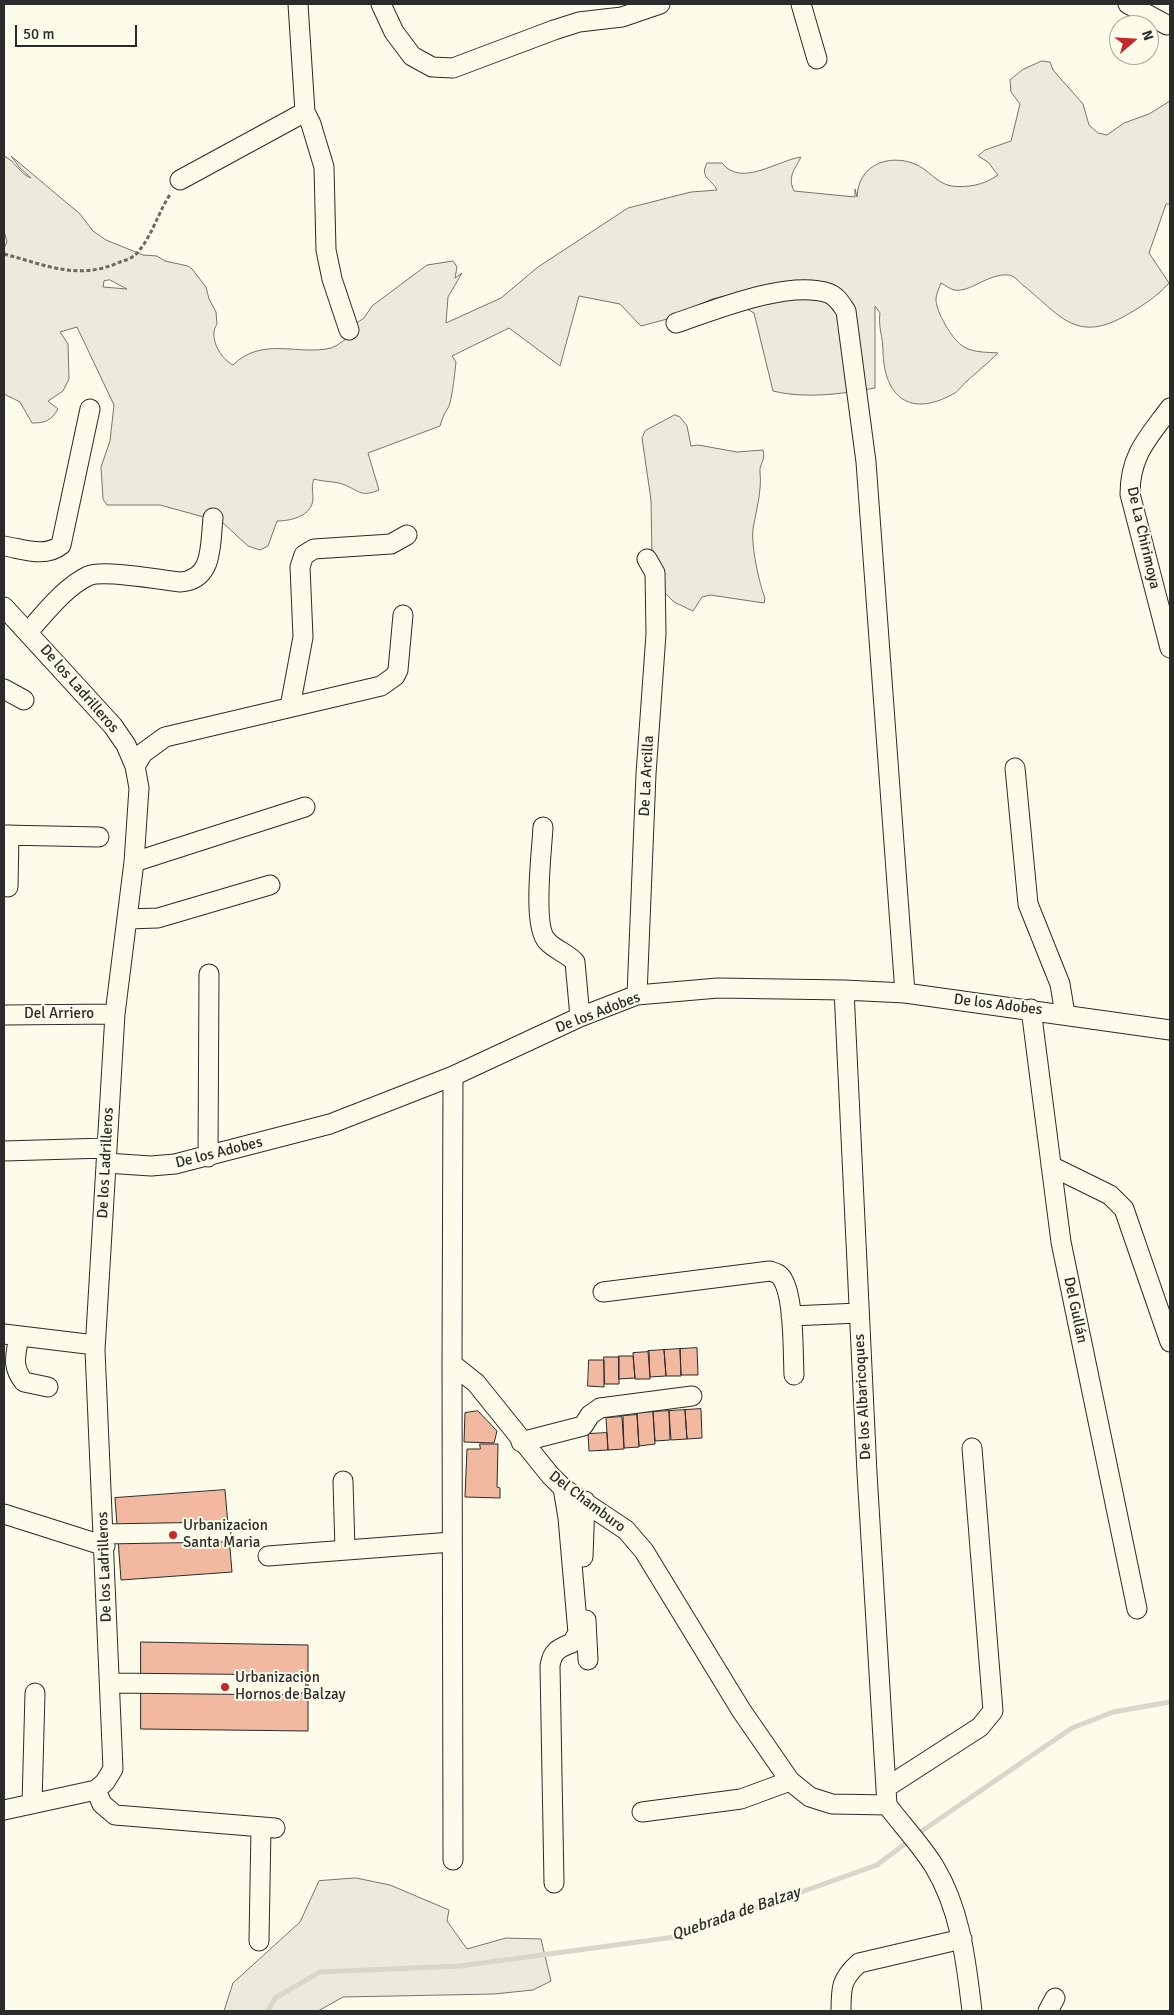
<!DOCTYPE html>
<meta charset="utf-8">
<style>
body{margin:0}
#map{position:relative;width:1174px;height:2015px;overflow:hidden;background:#fdfbea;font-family:Signika,sans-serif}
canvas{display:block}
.frame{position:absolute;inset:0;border:5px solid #2b2b2b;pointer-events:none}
.north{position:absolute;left:1109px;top:15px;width:50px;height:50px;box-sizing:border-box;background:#fdfbea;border:1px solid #a9a89e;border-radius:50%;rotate:71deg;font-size:14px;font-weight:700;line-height:20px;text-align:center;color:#2b2b2b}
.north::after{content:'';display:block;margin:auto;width:18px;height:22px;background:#c62828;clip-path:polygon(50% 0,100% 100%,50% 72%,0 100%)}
.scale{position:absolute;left:15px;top:25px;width:122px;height:22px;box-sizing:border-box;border:2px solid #2b2b2b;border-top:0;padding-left:6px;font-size:15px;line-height:18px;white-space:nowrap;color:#2b2b2b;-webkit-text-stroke:4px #fdfbea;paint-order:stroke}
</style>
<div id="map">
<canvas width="1174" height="2015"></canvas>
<div class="frame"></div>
<div class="north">N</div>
<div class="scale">50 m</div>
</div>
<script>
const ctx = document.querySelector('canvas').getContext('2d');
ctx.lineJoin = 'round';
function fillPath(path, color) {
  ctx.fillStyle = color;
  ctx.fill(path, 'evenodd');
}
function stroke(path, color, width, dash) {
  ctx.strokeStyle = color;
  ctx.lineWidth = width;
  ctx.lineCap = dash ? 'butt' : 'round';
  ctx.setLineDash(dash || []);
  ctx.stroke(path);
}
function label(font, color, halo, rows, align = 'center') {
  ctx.font = font + ' Signika,sans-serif';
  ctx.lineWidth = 4;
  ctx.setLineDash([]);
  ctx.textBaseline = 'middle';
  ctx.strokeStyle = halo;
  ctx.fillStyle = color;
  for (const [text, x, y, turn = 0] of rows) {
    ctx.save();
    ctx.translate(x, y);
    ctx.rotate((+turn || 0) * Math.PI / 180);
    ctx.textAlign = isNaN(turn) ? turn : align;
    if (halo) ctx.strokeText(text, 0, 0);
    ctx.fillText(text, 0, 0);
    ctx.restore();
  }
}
const green = new Path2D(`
 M 1042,61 L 1050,62 L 1053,70 L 1083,104 L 1089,125 L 1098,133 L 1107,135 L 1124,123 L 1149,114 L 1170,101 L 1170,204 L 1166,204 L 1149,253 L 1169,283 C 1157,297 1139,308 1123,317 C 1075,343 1059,314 1024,286 C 1019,282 1015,276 1009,275 C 988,273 970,293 954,290 C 950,289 945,285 941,283 C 939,288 937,293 936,298 C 935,311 953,341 964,347 C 975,353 987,352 998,353 C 988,363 977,372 967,381 C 962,385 958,392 953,394 C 910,418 884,397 883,351 C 883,337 878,327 880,313 L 875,306 L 875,388 C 841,394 806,399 773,391 L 754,313 L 724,296 L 712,299 L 671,318 L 641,326 L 620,304 L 579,296 L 560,366 L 509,328 L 452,356 L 456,362 C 455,372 452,401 448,408 C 444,414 442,419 440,426 L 368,453 L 379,490 C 361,497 361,492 345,485 C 336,481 323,482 314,479 C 311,487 313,491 313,499 C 312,516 291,521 277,521 L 268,546 L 260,550 L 248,546 L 222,522 L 160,505 L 107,505 L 103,499 L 101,467 L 110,441 L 114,405 L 77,327 L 60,332 L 68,344 L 69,379 L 63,391 L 48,401 L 58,409 C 51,421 45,423 32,423 L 20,402 L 4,394 L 4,248 L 7,242 L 4,231 L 4,156 C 15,161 20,174 31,178 L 20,168 L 11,156 L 80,214 L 93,231 L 106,240 L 143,255 L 157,256 L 165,261 L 188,266 L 192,269 L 206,287 L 209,299 L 216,312 L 217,324 C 208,337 220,358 233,365 C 262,336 299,356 331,348 C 340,345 345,338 354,334 L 355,324 L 364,318 L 372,306 L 427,265 L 453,261 L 457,267 L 455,278 L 462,273 L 448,297 L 446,323 L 501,298 L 538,267 L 628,208 L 691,192 L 717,190 C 712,179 699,178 707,163 L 722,163 C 741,188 778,160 801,157 C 795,169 787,177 794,191 L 855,197 L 855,189 L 857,197 C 858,166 887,153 915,164 C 928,169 936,183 951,186 C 968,188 984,185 998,175 L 988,162 L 978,156 L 985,150 L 1011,141 L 1020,104 L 1011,92 L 1010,80 L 1022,70 ZM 110,280 L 127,289 L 103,287 L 104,281 Z
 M 675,415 L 680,417 L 687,426 L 691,446 L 698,445 L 737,452 L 763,450 C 766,461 759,464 760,472 C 762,491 756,511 753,529 C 751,546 759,583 765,598 L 764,603 L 710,595 L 702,597 L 693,611 L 674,602 L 661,589 L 652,557 L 651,500 L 642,438 L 645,431 Z
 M 356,1878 L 390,1885 L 449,1910 L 447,1921 L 467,1949 L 506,1938 L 541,1939 L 551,1981 L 533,1990 L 494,1994 L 343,1997 L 318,2011 L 224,2011 L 233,1983 L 300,1922 L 319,1881 Z`);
const stream = new Path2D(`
 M 916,1835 L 1072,1728 L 1113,1712 L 1170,1702
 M 268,2011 L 275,1998 L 320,1972 L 460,1966 L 675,1937 L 877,1865 L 910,1840`);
const building = new Path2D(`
 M 697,1348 L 698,1375 L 681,1375 L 680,1349 Z
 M 680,1349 L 681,1376 L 666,1376 L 664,1350 Z
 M 664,1350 L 666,1376 L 650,1377 L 648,1351 Z
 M 649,1352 L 650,1379 L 635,1379 L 633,1353 Z
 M 619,1356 L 633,1356 L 635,1378 L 619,1379 Z
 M 604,1357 L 619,1357 L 619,1384 L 605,1384 Z
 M 589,1360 L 604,1360 L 604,1387 L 588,1386 Z
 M 701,1409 L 702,1438 L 687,1439 L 685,1410 Z
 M 685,1410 L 687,1439 L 671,1440 L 669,1411 Z
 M 478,1411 L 497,1431 L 494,1443 L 464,1442 L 465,1413 Z
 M 669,1411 L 670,1440 L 655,1441 L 653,1412 Z
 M 653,1412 L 655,1444 L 639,1446 L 637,1413 Z
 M 637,1415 L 639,1447 L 624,1448 L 623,1416 Z
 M 622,1417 L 624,1449 L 608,1450 L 606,1418 Z
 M 607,1433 L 608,1450 L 589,1451 L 588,1434 Z
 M 480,1444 L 498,1444 L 497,1487 L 500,1488 L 500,1498 L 465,1497 L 467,1449 L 480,1449 Z
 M 225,1490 L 232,1572 L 121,1580 L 115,1498 Z
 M 141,1642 L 308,1645 L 308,1731 L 141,1729 Z`);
const path = new Path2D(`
 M 4,254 C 46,265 78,281 120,262 C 126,260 133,258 137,253 C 153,235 158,212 171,193`);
const minor = new Path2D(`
 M 381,4 L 394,32 L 412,56 L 432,67 L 453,68 L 554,30 L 579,22 L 622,17 L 660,4
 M 801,4 L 817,59
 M 1128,4 L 1167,25
 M 305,112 L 311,124 L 324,167 L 326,250 L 332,279 L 349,330
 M 180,180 L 305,112 L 298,4
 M 676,323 C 715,310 787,280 828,293 C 837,296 841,304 846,311 L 866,462 L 905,993
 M 1170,408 C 1148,438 1130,455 1130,494 L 1170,648
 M 4,546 C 23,549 45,558 61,545 L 90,409
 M 4,607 L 113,726 L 126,745 L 135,766 L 139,788 L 134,862 L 115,1014 L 95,1350 L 113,1769 L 105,1782 L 96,1790 L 4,1810
 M 28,632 C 45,613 65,587 88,576 C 104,569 160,580 180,582 C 214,580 210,544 213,518
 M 4,689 L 24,700
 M 290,707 L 303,637 L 300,567 L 304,555 L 314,549 L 391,544 L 407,535
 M 135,766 L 143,753 L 165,737 L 381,686 L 395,676 L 398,670 L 403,615
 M 1015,768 L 1028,904 L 1060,984 L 1065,1014
 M 543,827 C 542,850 532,926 547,941 C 555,950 567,953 575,962 L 580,1017
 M 4,835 L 99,837
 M 134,862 L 305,807
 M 8,887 L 9,835
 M 127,919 L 158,918 L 270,885
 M 844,990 L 867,1473 L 887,1805
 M 637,995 L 646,774 L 656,634 L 655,573 L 647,559
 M 1031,1009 L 1061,1242 L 1137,1609
 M 4,1015 L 115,1014
 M 453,1076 L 452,1364 L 476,1383 L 550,1475 L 563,1488 L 626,1530 L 644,1551 L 741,1710 L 790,1781 L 810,1797 L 832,1804 L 887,1805
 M 4,1151 L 106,1148
 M 208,1157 L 209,974
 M 106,1163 L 151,1166 L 175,1164 L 330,1124 L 453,1076 L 580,1017 L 637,995 L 718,988 L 844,990 L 905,993 L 1170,1030
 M 1051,1166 L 1110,1195 L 1124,1209 L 1170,1342
 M 603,1292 L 770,1271 C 776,1273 780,1274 783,1280 C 794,1299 793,1352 794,1375
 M 791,1316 L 859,1313
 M 4,1334 L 95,1345
 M 19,1336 C 16,1355 11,1366 24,1382 L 48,1387
 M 452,1364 L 453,1860
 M 521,1442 L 583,1426 L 590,1415 L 600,1408 L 692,1396
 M 343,1481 L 345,1550
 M 4,1514 L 105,1546
 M 104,1534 L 221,1532
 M 268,1556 L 452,1542
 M 583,1557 L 585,1501
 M 586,1620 L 588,1660
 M 110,1683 L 296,1685
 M 887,1787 L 980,1727 L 993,1711 L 972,1448
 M 96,1790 L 102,1804 L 115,1815 L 275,1828
 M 32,1804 L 35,1693
 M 887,1805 C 902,1825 921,1845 934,1866 C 961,1910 966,1962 972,2011
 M 642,1812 L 741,1799 L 790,1781
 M 554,1883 L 550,1666 C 552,1651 559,1648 572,1643 L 578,1633 L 568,1518 L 563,1488
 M 259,1941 L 261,1827
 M 841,2011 C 841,1988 841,1979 859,1963 L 962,1939
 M 1048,2011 L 1055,1998`);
const markers = [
 [173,1535,5,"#c62828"],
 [225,1687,5,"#c62828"]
];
const streetNames = [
 ["De La Chirimoya",1143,538,77],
 ["De los Ladrilleros",79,689,49],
 ["De La Arcilla",647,776,-87],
 ["De los Adobes",998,1005,7],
 ["De los Adobes",598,1013,-21],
 ["Del Arriero",59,1014],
 ["De los Adobes",219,1153,-14],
 ["De los Ladrilleros",106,1163,-87],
 ["Del Gullán",1075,1310,78],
 ["De los Albaricoques",863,1397,-93],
 ["Del Chamburo",587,1502,37],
 ["De los Ladrilleros",105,1567,-92]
];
const poiNames = [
 ["Urbanizacion",183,1526],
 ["Santa Maria",183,1543],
 ["Urbanizacion",235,1678],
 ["Hornos de Balzay",235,1695]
];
const waterNames = [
 ["Quebrada de Balzay",736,1914,-19]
];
fillPath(green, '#ecebdb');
stroke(green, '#74746e', 1);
stroke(stream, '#d8d7c9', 5);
fillPath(building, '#f2b8a0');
stroke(building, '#2b2b2b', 1);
stroke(minor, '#2b2b2b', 21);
stroke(path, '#6a6964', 3, [4, 2.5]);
stroke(minor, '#fdfbea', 19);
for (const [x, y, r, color] of markers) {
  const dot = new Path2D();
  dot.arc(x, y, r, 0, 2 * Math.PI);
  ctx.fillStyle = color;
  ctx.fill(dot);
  stroke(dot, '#fdfbea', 2);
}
label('15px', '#2b2b2b', '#fdfbea', streetNames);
label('15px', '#2b2b2b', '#fdfbea', poiNames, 'left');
label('italic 16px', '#2b2b2b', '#fdfbea', waterNames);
</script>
